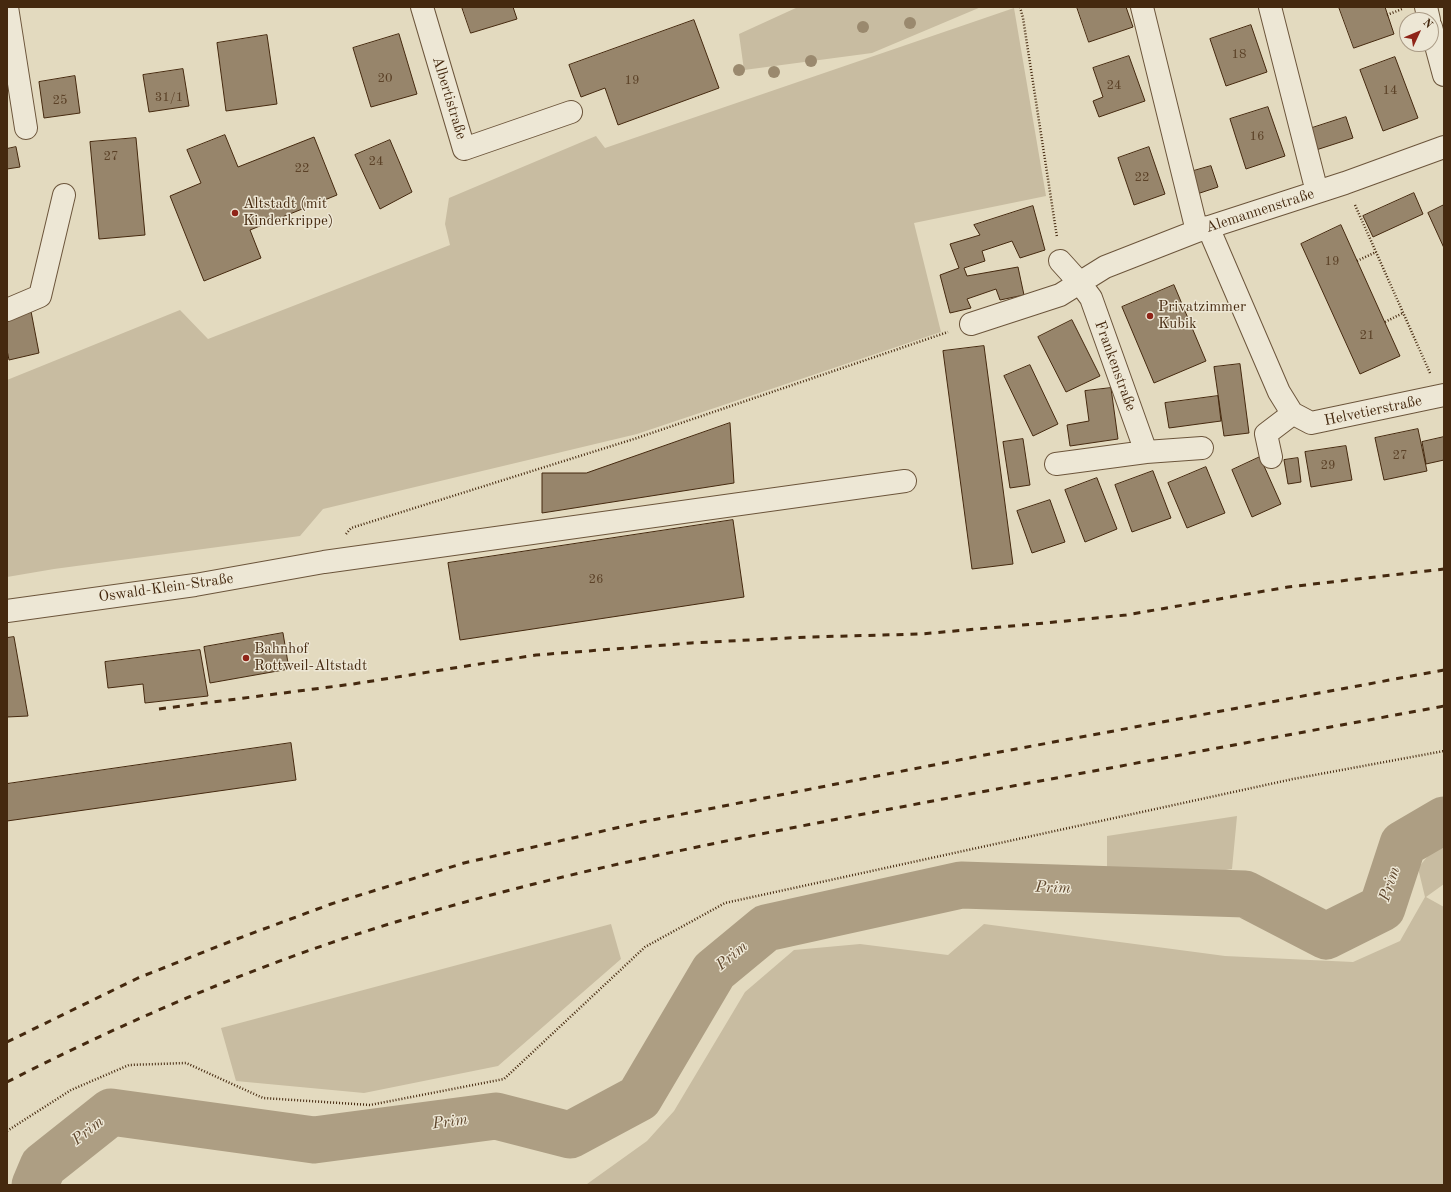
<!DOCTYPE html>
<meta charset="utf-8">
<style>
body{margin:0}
#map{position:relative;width:1451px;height:1192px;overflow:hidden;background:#e3dabf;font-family:"Old Standard TT",serif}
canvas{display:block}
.frame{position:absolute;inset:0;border:8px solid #45290f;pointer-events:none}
.north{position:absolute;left:1399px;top:12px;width:40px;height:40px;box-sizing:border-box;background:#ede7d5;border:1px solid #aa9b86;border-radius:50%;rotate:46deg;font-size:11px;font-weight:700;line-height:16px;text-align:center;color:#45290f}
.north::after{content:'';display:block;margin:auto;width:14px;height:18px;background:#8f2418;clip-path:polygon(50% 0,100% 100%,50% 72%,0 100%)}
</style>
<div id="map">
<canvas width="1451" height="1192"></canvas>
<div class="frame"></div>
<div class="north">N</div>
</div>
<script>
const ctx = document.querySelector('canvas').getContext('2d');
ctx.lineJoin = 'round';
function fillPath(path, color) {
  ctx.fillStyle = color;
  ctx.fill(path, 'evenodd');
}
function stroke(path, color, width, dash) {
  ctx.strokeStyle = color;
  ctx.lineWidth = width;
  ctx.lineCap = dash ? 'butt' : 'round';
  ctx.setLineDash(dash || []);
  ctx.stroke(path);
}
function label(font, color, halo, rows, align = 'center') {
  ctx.font = font + ' "Old Standard TT",serif';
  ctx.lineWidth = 3;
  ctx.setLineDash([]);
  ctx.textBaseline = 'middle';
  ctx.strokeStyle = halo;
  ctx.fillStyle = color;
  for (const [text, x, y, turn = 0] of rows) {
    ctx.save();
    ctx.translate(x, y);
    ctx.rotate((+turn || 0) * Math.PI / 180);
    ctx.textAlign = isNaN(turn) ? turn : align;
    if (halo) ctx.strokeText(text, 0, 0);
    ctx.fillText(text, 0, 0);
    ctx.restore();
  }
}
const green = new Path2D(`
 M 798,7 L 981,7 L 872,53 L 744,70 L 739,34 Z
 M 1014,8 L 1046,196 L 914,223 L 941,332 L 637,434 L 323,509 L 300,536 L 54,569 L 7,577 L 7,380 L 180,310 L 208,339 L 450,245 L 445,224 L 449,198 L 596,136 L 605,148 Z
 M 1237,816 L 1232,869 L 1161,880 L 1107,867 L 1107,836 Z
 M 1444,836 L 1444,884 L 1426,897 L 1444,907 L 1444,1185 L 587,1185 L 587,1184 L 647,1141 L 674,1111 L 745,992 L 794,950 L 860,944 L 948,955 L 984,924 L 1225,956 L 1353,962 L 1400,941 L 1425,897 L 1418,868 Z
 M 611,924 L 621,959 L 498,1066 L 364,1093 L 236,1081 L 221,1028 Z`);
const river = new Path2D(`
 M 35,1185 L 43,1166 L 111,1112 L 314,1140 L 496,1116 L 570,1135 L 639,1098 L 714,971 L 766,928 L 961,885 L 1245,894 L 1326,936 L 1382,908 L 1403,844 L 1444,820`);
const building = new Path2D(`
 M 462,7 L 513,7 L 517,19 L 471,33 Z
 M 1077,7 L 1126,7 L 1133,27 L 1089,42 Z
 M 1339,7 L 1385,7 L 1394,34 L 1354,48 Z
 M 694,20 L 719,88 L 618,125 L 605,88 L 581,97 L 569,65 Z
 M 1251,25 L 1267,72 L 1226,86 L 1210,39 Z
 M 399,34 L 417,94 L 371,107 L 353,48 Z
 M 267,35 L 277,104 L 226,111 L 217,43 Z
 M 1129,56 L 1145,101 L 1099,117 L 1093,101 L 1103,97 L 1093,68 Z
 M 1395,57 L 1418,118 L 1383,131 L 1360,70 Z
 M 183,69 L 189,106 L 149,112 L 143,75 Z
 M 75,76 L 80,113 L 44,118 L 39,82 Z
 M 1268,107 L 1285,156 L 1246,169 L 1230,119 Z
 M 1346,117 L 1353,138 L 1316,150 L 1309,129 Z
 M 225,135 L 238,167 L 314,137 L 337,195 L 250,230 L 261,258 L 204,281 L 170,196 L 201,183 L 187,150 Z
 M 136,138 L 145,235 L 99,239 L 90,142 Z
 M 390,140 L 412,192 L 380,209 L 355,155 Z
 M 16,147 L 20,167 L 7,169 L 7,149 Z
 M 1149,147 L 1165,194 L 1134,205 L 1118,158 Z
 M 1211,166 L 1218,187 L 1197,194 L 1190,172 Z
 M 1414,193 L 1423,214 L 1373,237 L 1363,216 Z
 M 1444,205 L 1444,248 L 1428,213 Z
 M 1033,206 L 1045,250 L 1020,258 L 1012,241 L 982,251 L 985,261 L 964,268 L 967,276 L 1018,267 L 1024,295 L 1000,300 L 996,289 L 967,299 L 971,308 L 950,313 L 940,275 L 959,268 L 950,244 L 980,235 L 974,225 Z
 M 1341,225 L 1400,356 L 1360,374 L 1301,244 Z
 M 1174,285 L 1206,361 L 1154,383 L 1122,307 Z
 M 30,306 L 39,353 L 9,360 L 7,350 L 7,321 Z
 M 1072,320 L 1100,376 L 1066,392 L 1038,337 Z
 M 984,346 L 1013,564 L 972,569 L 943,351 Z
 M 1240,364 L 1249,433 L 1224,436 L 1214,367 Z
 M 1030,365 L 1058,424 L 1033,436 L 1004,376 Z
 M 1111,388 L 1118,439 L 1070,446 L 1067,425 L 1089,421 L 1085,391 Z
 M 1218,396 L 1221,421 L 1169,428 L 1165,403 Z
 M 730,423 L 734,483 L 542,513 L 542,473 L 586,473 Z
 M 1418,429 L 1427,471 L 1384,480 L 1375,438 Z
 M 1444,437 L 1444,460 L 1426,464 L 1422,442 Z
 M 1023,439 L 1030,485 L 1010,488 L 1003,442 Z
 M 1346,446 L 1352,480 L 1311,487 L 1305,452 Z
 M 1260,457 L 1281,504 L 1252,517 L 1232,470 Z
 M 1298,458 L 1301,482 L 1288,484 L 1284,460 Z
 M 1206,467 L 1225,513 L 1187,528 L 1168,483 Z
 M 1153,471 L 1171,518 L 1132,532 L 1115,485 Z
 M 1097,478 L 1117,529 L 1085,542 L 1065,490 Z
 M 1050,500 L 1065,542 L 1032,553 L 1017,511 Z
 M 733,520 L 744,597 L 460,640 L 448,563 Z
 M 283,633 L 289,669 L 210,683 L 204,647 Z
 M 14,637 L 28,716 L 7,717 L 7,638 Z
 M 200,650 L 208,696 L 145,703 L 143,684 L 108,688 L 105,662 Z
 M 291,743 L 296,780 L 7,821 L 7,784 Z`);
const path = new Path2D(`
 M 1020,7 L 1023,18 L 1057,237
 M 1387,15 L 1402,9
 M 1355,205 L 1430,373
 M 1357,261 L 1376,252
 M 1385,322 L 1403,313
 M 346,534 L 351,528 L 637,438 L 948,332
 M 7,1131 L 71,1090 L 129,1065 L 186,1063 L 263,1098 L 370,1105 L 504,1079 L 645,947 L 725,903 L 1293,779 L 1444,751`);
const minor = new Path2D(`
 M 7,7 L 26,128
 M 422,7 L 464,149 L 571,112
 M 1142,7 L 1197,231
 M 1270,7 L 1317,192
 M 1426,7 L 1429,20
 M 1431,27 L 1444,75
 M 1208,227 L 1279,392 L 1292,413 L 1311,423 L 1444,395
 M 1060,261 L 1079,282 L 1091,298 L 1146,452
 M 7,310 L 40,296 L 64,195
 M 971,324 L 1060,295 L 1105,267 L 1197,231 L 1345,183 L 1444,147
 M 1271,457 L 1266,434 L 1287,418
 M 1056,464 L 1146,452 L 1202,448
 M 7,611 L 195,585 L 324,562 L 905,481`);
const rail = new Path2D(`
 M 159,709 L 353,684 L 536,655 L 691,643 L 808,637 L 921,634 L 1045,623 L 1126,615 L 1288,587 L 1444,569
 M 7,1042 L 138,978 L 234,940 L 331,904 L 464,863 L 642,822 L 1005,751 L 1444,670
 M 7,1082 C 136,1016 270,959 409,918 C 584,866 764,833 943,799 C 1110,768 1277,737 1444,706`);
const trees = [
 [910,23],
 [863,27],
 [811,61],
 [739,70],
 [774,72]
];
const markers = [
 [235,213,4,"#8f2418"],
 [1150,316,4,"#8f2418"],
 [246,658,4,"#8f2418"]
];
const numberNames = [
 ["18",1239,55],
 ["20",385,79],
 ["19",632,81],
 ["24",1114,86],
 ["14",1390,91],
 ["31/1",169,98],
 ["25",60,101],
 ["16",1257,137],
 ["27",111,157],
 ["24",376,162],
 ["22",302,169],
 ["22",1142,178],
 ["19",1332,262],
 ["21",1367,336],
 ["27",1400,456],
 ["29",1328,466],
 ["26",596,580]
];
const streetNames = [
 ["Albertistraße",449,98,73],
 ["Alemannenstraße",1260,211,-18],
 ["Frankenstraße",1115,366,70],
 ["Helvetierstraße",1373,411,-12],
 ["Oswald-Klein-Straße",166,588,-8]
];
const poiNames = [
 ["Altstadt (mit",243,204],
 ["Kinderkrippe)",243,221],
 ["Privatzimmer",1158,307],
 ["Kubik",1158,324],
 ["Bahnhof",254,649],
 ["Rottweil-Altstadt",254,666]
];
const waterNames = [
 ["Prim",1390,884,-72],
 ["Prim",1053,888,2],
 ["Prim",732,956,-40],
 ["Prim",450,1122,-8],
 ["Prim",88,1131,-39]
];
fillPath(green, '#c8bca1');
stroke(river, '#ad9e83', 47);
fillPath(building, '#97856b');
stroke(building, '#45290f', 1);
stroke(minor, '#6c553b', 24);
stroke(path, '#45290f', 2.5, [1, 2]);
stroke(minor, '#ede7d5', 22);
stroke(rail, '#45290f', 3, [7, 7]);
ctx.fillStyle = '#9a896e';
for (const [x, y] of trees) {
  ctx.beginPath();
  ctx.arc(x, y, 6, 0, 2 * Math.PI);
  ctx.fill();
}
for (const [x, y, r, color] of markers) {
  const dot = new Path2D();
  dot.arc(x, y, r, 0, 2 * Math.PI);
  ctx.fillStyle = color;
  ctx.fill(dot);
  stroke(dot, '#ede7d5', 1.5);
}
label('13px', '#5a4026', null, numberNames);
label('15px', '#45290f', '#ede7d5', streetNames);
label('15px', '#45290f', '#ede7d5', poiNames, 'left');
label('italic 16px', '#5f462c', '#ede7d5', waterNames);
</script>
